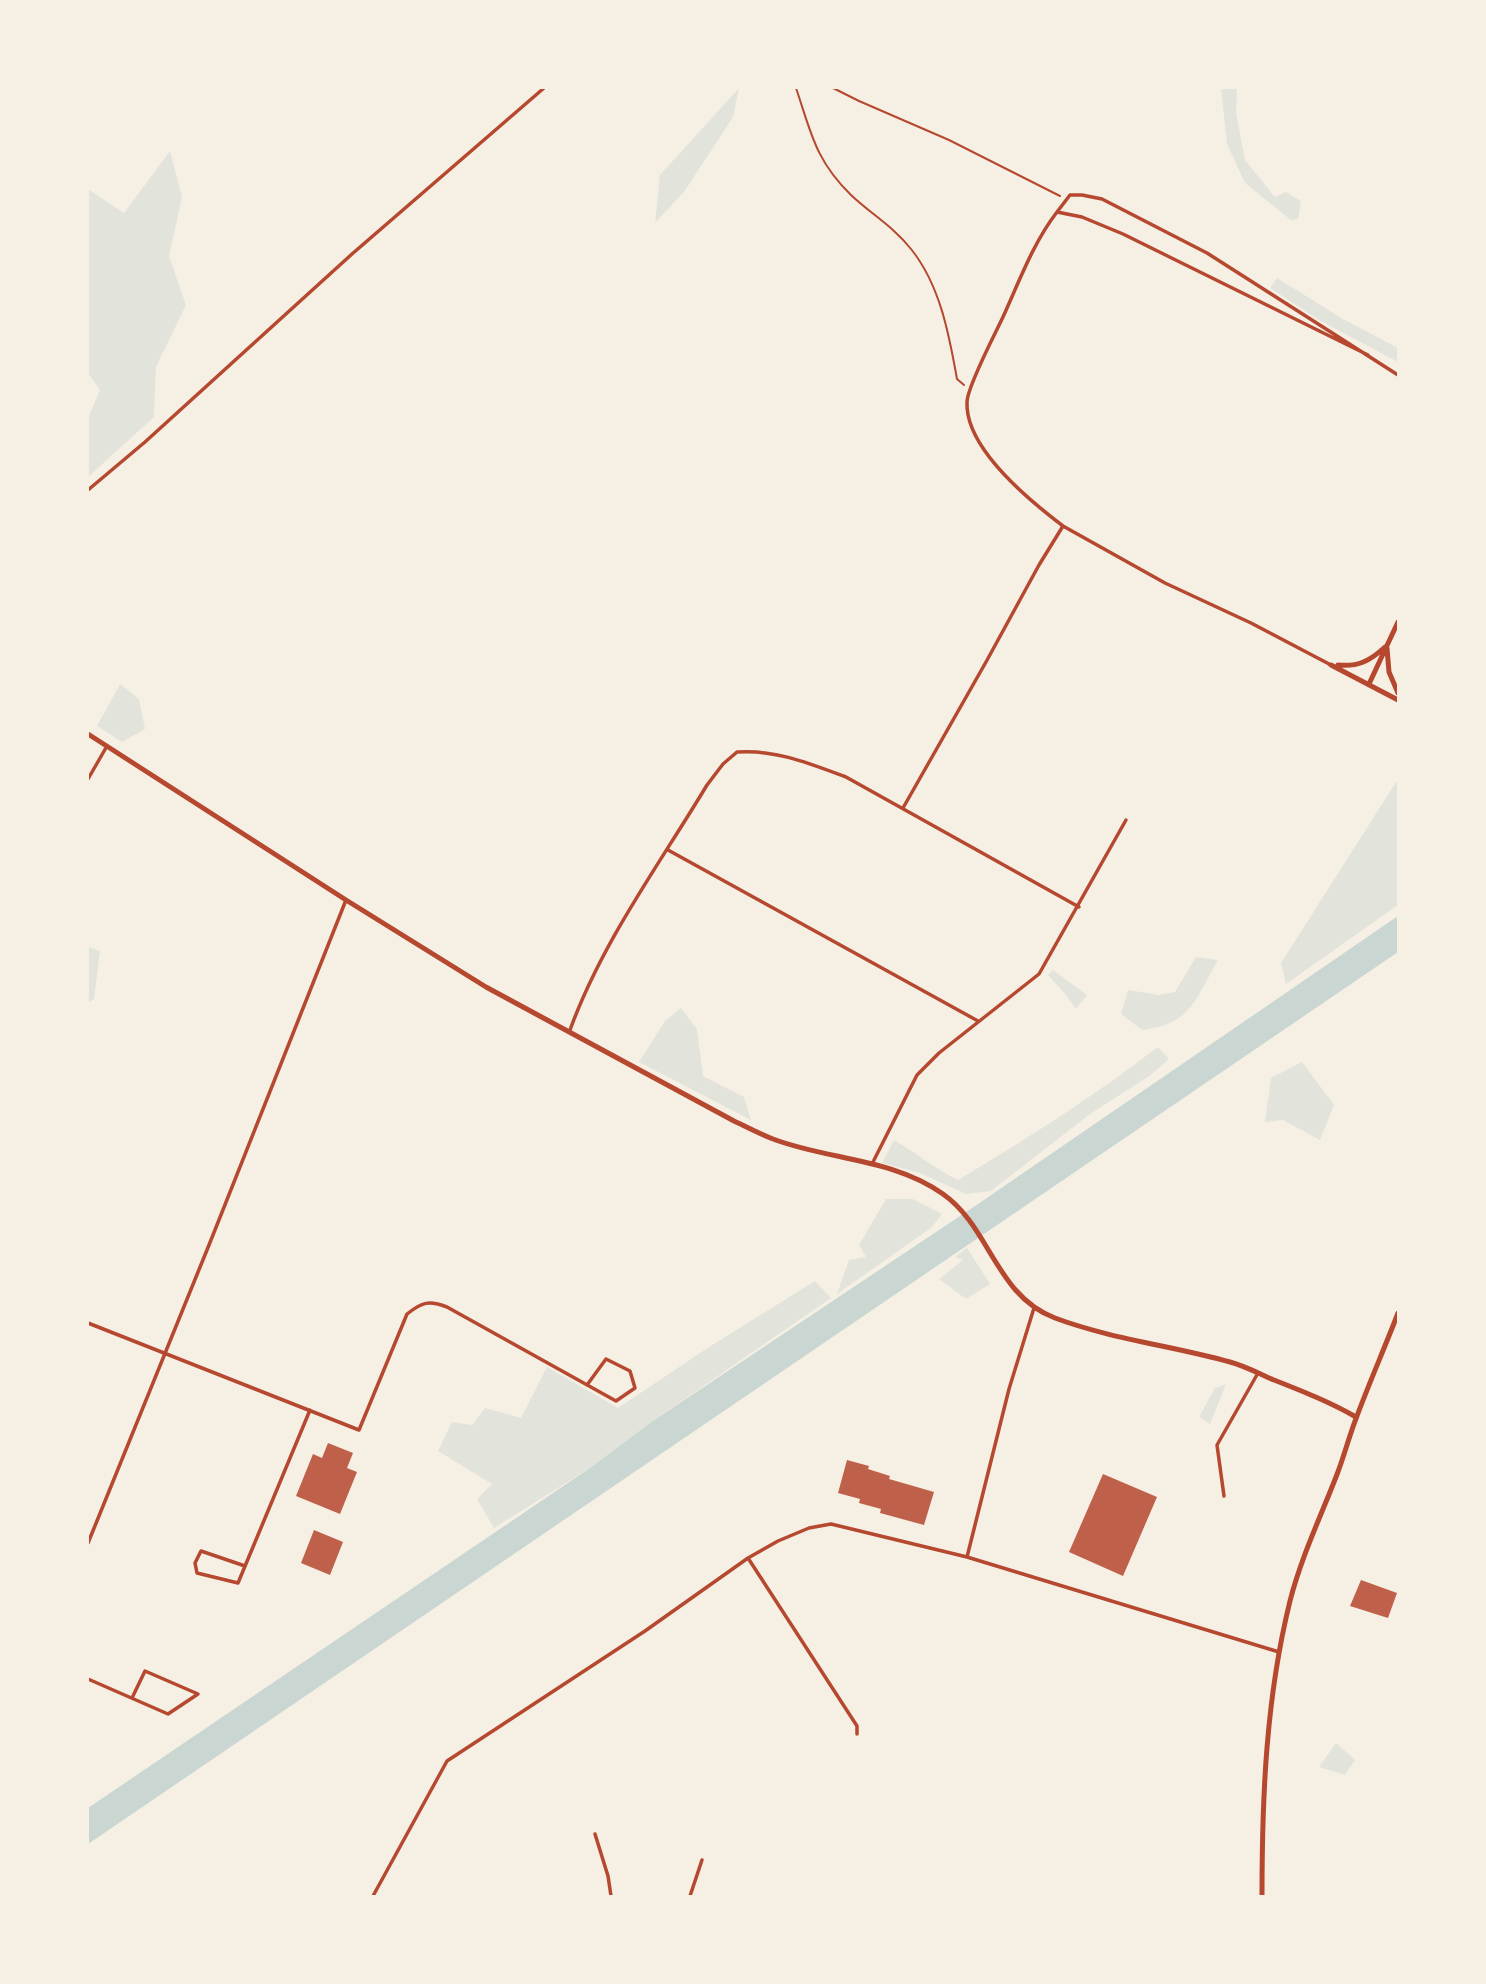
<!DOCTYPE html>
<style>
body{margin:0}
#map{position:relative;width:1486px;height:1984px;overflow:hidden;background:#f6efe4;font-family:"Golos Text",sans-serif}
canvas{display:block}
.frame{position:absolute;inset:0;border:89px solid #f6efe4;pointer-events:none}
</style>
<div id="map">
<canvas width="1486" height="1984"></canvas>
<div class="frame"></div>
</div>
<script>
const ctx = document.querySelector('canvas').getContext('2d');
ctx.lineJoin = 'round';
function fillPath(path, color) {
  ctx.fillStyle = color;
  ctx.fill(path, 'evenodd');
}
function stroke(path, color, width, dash) {
  ctx.strokeStyle = color;
  ctx.lineWidth = width;
  ctx.lineCap = dash ? 'butt' : 'round';
  ctx.setLineDash(dash || []);
  ctx.stroke(path);
}
const green = new Path2D(`
 M 739,88 L 733,117 L 684,192 L 655,223 L 660,175 Z
 M 1221,88 L 1237,88 L 1236,112 L 1245,160 L 1275,197 L 1286,192 L 1301,201 L 1298,219 L 1291,220 L 1245,183 L 1227,144 Z
 M 170,151 L 182,197 L 169,256 L 186,305 L 156,367 L 154,417 L 88,477 L 88,418 L 100,390 L 88,373 L 88,189 L 124,213 Z
 M 1277,278 L 1343,319 L 1398,348 L 1398,362 L 1319,320 L 1270,288 Z
 M 120,684 L 139,699 L 145,729 L 122,742 L 97,726 Z
 M 1398,779 L 1398,905 L 1286,984 L 1281,963 Z
 M 88,947 L 100,951 L 94,999 L 88,1003 Z
 M 1196,957 L 1218,960 C 1196,998 1191,1025 1142,1030 L 1121,1014 L 1128,990 L 1159,995 L 1175,992 Z
 M 1053,970 L 1087,995 L 1076,1009 L 1066,995 L 1048,975 Z
 M 681,1008 L 697,1029 L 703,1076 L 744,1097 L 751,1120 L 639,1062 L 665,1021 Z
 M 1158,1047 L 1169,1059 L 1148,1077 L 1090,1114 L 991,1191 L 966,1194 L 920,1173 L 882,1163 L 894,1140 C 915,1152 935,1169 958,1180 C 1027,1139 1094,1096 1158,1047 Z
 M 1302,1062 L 1334,1105 L 1320,1140 L 1283,1120 L 1265,1122 L 1271,1078 Z
 M 886,1199 L 913,1199 L 942,1214 L 931,1228 L 837,1294 L 849,1260 L 866,1257 L 859,1245 Z
 M 967,1248 L 990,1284 L 966,1299 L 939,1279 L 963,1260 L 955,1257 Z
 M 815,1281 L 831,1298 L 650,1423 L 590,1468 L 494,1528 L 477,1499 L 492,1484 L 438,1451 L 452,1422 L 472,1425 L 485,1408 L 521,1418 L 547,1367 L 618,1408 L 709,1347 Z
 M 1226,1384 L 1210,1424 L 1199,1417 L 1215,1388 Z
 M 1336,1743 L 1355,1760 L 1345,1775 L 1319,1767 Z`);
const water = new Path2D(`
 M 1398,916 L 1398,952 L 88,1844 L 88,1808 L 590,1468 L 650,1423 L 978,1204 Z`);
const building = new Path2D(`
 M 328,1443 L 353,1453 L 347,1468 L 357,1472 L 340,1514 L 296,1496 L 313,1454 L 322,1458 Z
 M 847,1460 L 869,1466 L 868,1469 L 890,1476 L 889,1479 L 934,1492 L 924,1525 L 880,1513 L 881,1509 L 859,1503 L 860,1499 L 838,1493 Z
 M 1103,1474 L 1157,1497 L 1123,1576 L 1069,1552 Z
 M 314,1530 L 343,1542 L 330,1575 L 301,1563 Z
 M 1361,1580 L 1397,1593 L 1388,1618 L 1350,1606 Z`);
const path = new Path2D(`
 M 796,88 C 811,132 815,160 851,195 C 871,214 894,227 911,249 C 940,285 949,334 957,379 L 964,385
 M 833,88 L 859,101 L 949,140 L 1060,196`);
const minor = new Path2D(`
 M 1057,212 C 1033,243 1019,282 1003,317 C 995,334 967,387 967,402 C 965,448 1030,501 1063,526
 M 1368,355 L 1123,234 L 1082,217 L 1057,212 L 1070,195 L 1082,195 L 1102,199 L 1207,253 L 1398,375
 M 88,490 L 145,442 L 352,254 L 544,88
 M 88,779 L 107,746
 M 903,808 L 986,662 L 1039,565 L 1063,526 L 1165,583 L 1251,623 L 1331,665
 M 668,850 L 978,1021
 M 570,1030 C 602,942 659,865 707,785 L 723,764 L 737,752 C 775,749 811,764 846,777 L 1079,907
 M 872,1164 L 917,1075 L 939,1053 L 1039,974 L 1126,820
 M 88,1323 L 359,1430 L 407,1314 C 422,1302 429,1300 447,1307 L 616,1401 L 635,1388 L 630,1371 L 606,1359 L 587,1385
 M 1224,1496 L 1217,1445 L 1258,1373
 M 88,1543 L 209,1245 L 346,900
 M 967,1557 L 1009,1389 L 1034,1308
 M 748,1558 L 857,1726 L 857,1734
 M 245,1566 L 201,1551 L 195,1563 L 197,1573 L 238,1583 L 310,1410
 M 88,1679 L 168,1714 L 198,1694 L 145,1671 L 132,1698
 M 595,1834 L 608,1876 L 611,1896
 M 373,1896 L 447,1761 L 645,1631 L 748,1558 L 778,1541 L 809,1528 L 831,1524 L 967,1557 L 1279,1652
 M 690,1896 L 702,1860`);
const tertiary = new Path2D(`
 M 88,734 L 346,900 L 486,987 L 734,1121 C 747,1127 760,1134 773,1139 C 828,1160 892,1158 943,1194 C 990,1227 996,1296 1055,1318 C 1111,1339 1173,1346 1230,1362 C 1245,1366 1260,1374 1274,1380 C 1302,1391 1330,1402 1356,1417`);
const secondary = new Path2D(`
 M 1387,648 L 1389,672 L 1398,693
 M 1331,665 L 1398,700
 M 1338,665 C 1358,667 1370,661 1385,647
 M 1369,684 L 1398,622
 M 1262,1896 C 1262,1797 1266,1698 1290,1601 C 1301,1558 1320,1518 1336,1477 C 1344,1457 1349,1436 1357,1416 C 1370,1381 1385,1347 1398,1313`);
fillPath(green, '#e2e4dc');
fillPath(water, '#c9d6d2');
fillPath(building, '#bf614a');
stroke(path, '#b5482f', 2);
stroke(minor, '#b5482f', 3.5);
stroke(tertiary, '#b5482f', 5);
stroke(secondary, '#b5482f', 5);
</script>
